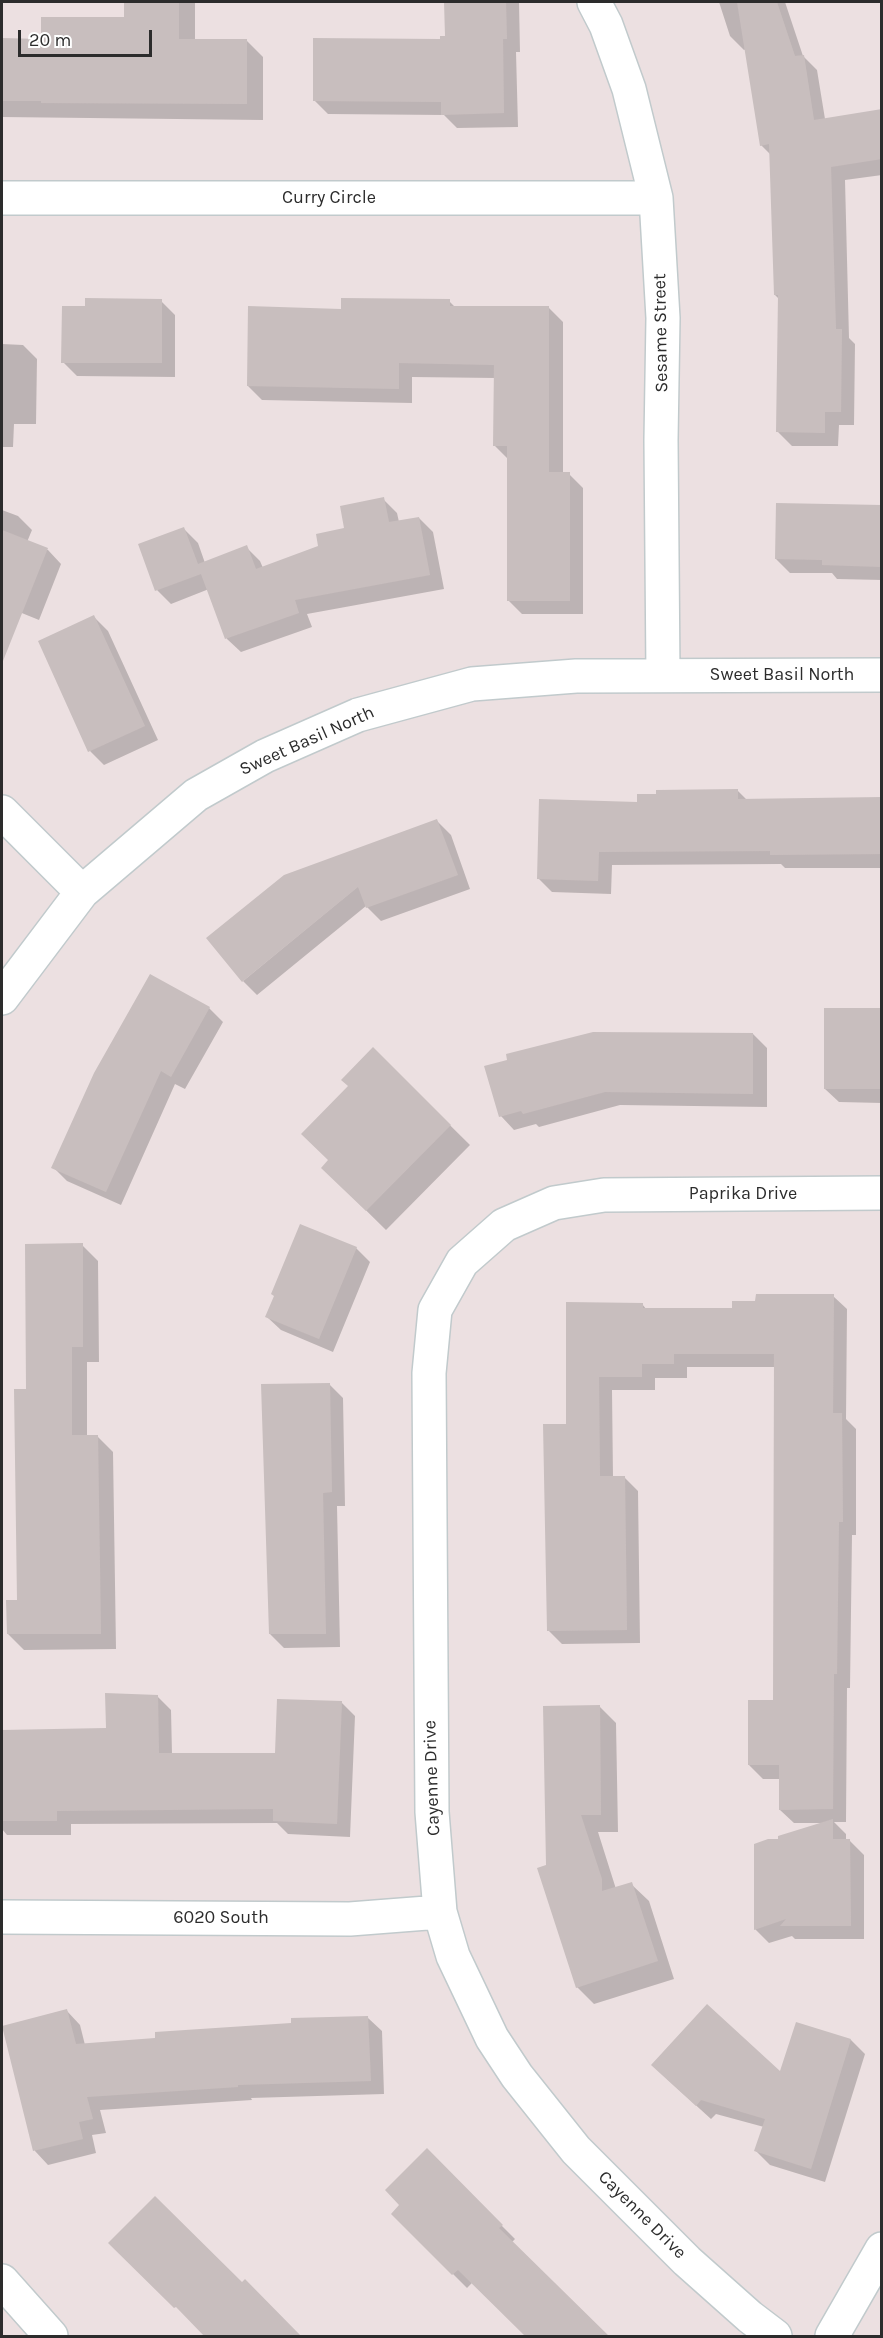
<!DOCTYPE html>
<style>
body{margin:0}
#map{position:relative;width:883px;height:2338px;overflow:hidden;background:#ece0e1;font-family:Karla,sans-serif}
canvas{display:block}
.frame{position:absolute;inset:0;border:3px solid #2c2c2c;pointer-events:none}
.scale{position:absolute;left:18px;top:30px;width:134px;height:27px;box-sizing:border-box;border:3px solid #2c2c2c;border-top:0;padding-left:8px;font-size:18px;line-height:21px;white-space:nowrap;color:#2c2c2c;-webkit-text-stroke:4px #fff;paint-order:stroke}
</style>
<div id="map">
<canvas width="883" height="2338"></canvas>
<div class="frame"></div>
<div class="scale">20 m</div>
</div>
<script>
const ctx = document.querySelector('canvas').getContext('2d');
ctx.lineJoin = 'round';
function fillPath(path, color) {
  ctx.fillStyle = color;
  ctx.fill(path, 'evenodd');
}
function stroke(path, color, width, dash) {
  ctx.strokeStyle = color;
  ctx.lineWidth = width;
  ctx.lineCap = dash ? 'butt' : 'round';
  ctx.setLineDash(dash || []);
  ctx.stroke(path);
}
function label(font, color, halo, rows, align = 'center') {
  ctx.font = font + ' Karla,sans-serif';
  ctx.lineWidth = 4.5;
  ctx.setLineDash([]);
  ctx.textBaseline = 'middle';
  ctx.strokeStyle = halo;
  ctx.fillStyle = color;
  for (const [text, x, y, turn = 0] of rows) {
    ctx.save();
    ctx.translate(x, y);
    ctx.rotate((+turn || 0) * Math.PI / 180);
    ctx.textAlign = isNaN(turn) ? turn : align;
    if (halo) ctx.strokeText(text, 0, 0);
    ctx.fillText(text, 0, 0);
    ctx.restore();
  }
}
const shadow = new Path2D(`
 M 126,2 L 195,2 L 195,41 L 246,40 L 263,57 L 263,120 L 2,117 L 2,40 L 42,40 L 126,19 Z
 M 445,2 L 519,2 L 520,52 L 516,52 L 518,127 L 457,128 L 444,115 L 328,114 L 314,100 L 446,38 Z
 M 719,2 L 785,2 L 803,56 L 817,70 L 825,119 L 882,110 L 882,175 L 845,180 L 849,338 L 855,344 L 854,425 L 839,425 L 838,446 L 792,446 L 778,432 L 779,299 L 775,295 L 771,155 L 761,145 L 746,49 L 744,50 L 730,36 Z
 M 161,301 L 175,315 L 175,377 L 77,376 L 63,362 Z
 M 449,301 L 456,308 L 549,308 L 563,322 L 563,474 L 569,474 L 583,488 L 583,614 L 522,614 L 508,600 L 508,459 L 495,446 L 495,378 L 412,377 L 412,403 L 262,400 L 248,386 L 343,310 Z
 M 2,344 L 23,345 L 37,359 L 36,424 L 14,424 L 13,447 L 2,447 Z
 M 383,499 L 397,513 L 399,522 L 419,518 L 433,532 L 444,589 L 307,614 L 312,627 L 241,652 L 227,639 L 209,589 L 171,604 L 157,590 L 184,529 L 198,543 L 205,563 L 246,547 L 260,561 L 263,568 L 320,547 Z
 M 882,506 L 882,580 L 837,579 L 832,573 L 790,573 L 776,559 Z
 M 2,510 L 18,516 L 32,530 L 27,542 L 48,550 L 61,564 L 39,620 L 2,605 Z
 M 94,617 L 108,631 L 158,740 L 104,765 L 90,751 Z
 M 737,790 L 747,800 L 882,800 L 882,868 L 785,868 L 781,864 L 612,865 L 611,894 L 552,892 L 538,878 L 638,803 Z
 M 437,821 L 451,835 L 470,889 L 381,921 L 366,906 L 257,995 L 243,981 Z
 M 209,1008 L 223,1022 L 185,1089 L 175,1084 L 121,1205 L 67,1181 L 53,1167 Z
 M 882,1010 L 882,1103 L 839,1102 L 825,1089 Z
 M 753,1034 L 767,1048 L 767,1107 L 620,1105 L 539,1127 L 536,1124 L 514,1130 L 501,1116 Z
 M 373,1049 L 470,1145 L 386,1230 L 323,1168 L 330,1160 Z
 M 82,1245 L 98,1261 L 99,1362 L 87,1362 L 87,1436 L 97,1436 L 113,1452 L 116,1649 L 24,1650 L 8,1634 L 19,1602 L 27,1391 Z
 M 356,1248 L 370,1262 L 333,1352 L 281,1330 L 267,1317 Z
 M 833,1296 L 847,1309 L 846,1419 L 856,1429 L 856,1535 L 852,1535 L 850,1688 L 847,1688 L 846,1822 L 834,1822 L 846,1834 L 846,1841 L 850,1841 L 864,1855 L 864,1939 L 795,1939 L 792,1936 L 769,1943 L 755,1929 L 780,1841 L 823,1823 L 794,1823 L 780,1810 L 781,1779 L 763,1779 L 749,1765 L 774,1702 L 775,1367 L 687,1367 L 687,1378 L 655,1378 L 655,1390 L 612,1390 L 613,1478 L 625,1478 L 638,1491 L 640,1643 L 562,1644 L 548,1630 L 568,1426 L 642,1304 L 647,1310 L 733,1310 L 756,1302 Z
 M 329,1384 L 343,1398 L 345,1506 L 337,1506 L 340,1647 L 284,1648 L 270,1634 Z
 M 157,1696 L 171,1710 L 172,1754 L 277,1754 L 341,1702 L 355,1716 L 350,1837 L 288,1834 L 277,1823 L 71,1824 L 71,1835 L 7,1835 L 2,1829 L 2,1731 L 107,1730 Z
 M 599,1706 L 616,1723 L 618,1832 L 598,1832 L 616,1889 L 631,1884 L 649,1901 L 674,1979 L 594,2004 L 577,1987 L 548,1866 Z
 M 67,2011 L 80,2025 L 85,2045 L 156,2040 L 368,2018 L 382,2031 L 384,2094 L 251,2098 L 252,2100 L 100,2110 L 106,2133 L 92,2135 L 96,2153 L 48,2165 L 35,2151 L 3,2027 Z
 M 797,2024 L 851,2040 L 865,2054 L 825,2182 L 770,2165 L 756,2151 L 764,2127 L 716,2114 L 711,2119 L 667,2079 L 781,2074 Z
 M 427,2151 L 515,2239 L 467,2288 L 393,2214 L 402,2205 Z`);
const building = new Path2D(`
 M 124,2 L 179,2 L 179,39 L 247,39 L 247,104 L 41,103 L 41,101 L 2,101 L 2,38 L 41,39 L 41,17 L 124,17 Z
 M 444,2 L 506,2 L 507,39 L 503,39 L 504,113 L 441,115 L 441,102 L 313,101 L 313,38 L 440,39 L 440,36 L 445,36 Z
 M 737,2 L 777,2 L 795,56 L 804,55 L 814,120 L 882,109 L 882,159 L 831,167 L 836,329 L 842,329 L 841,412 L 825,412 L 825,433 L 776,432 L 778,295 L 774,295 L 769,144 L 760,146 Z
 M 85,298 L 162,299 L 162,363 L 61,363 L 62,306 L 85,306 Z
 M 341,298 L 450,299 L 450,306 L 549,306 L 549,472 L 570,472 L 570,601 L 507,601 L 507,446 L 493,446 L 494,365 L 399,363 L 399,389 L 247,386 L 248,306 L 341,309 Z
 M 384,497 L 389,522 L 419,517 L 430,575 L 295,600 L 299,613 L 225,639 L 201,574 L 155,591 L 138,544 L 184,527 L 198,564 L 247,545 L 256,569 L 318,546 L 316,534 L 344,528 L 340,506 Z
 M 776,503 L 882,505 L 882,567 L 822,565 L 822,560 L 775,559 Z
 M 2,530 L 48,548 L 3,661 L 2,660 Z
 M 94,615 L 145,726 L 88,752 L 38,641 Z
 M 738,789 L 738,799 L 882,797 L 882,854 L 770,855 L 770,851 L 599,852 L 598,881 L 537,879 L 539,799 L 637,802 L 637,794 L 656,794 L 656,790 Z
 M 437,819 L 458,875 L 366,908 L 358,887 L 242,982 L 206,938 L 284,875 Z
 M 150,974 L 210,1007 L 171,1077 L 161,1071 L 106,1192 L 51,1168 L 94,1073 Z
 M 824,1008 L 882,1008 L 882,1089 L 824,1089 Z
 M 593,1032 L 753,1033 L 753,1094 L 605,1092 L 523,1114 L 521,1111 L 499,1117 L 484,1066 L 507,1060 L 506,1054 Z
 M 373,1047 L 451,1125 L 366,1211 L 321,1168 L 328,1160 L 301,1134 L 348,1086 L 341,1080 Z
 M 300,1224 L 357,1247 L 319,1339 L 265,1317 L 274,1296 L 271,1294 Z
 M 83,1243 L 83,1347 L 72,1347 L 72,1435 L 98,1435 L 101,1634 L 7,1634 L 6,1600 L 17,1600 L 14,1389 L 26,1389 L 25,1244 Z
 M 756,1294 L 834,1294 L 833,1413 L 842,1413 L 843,1522 L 839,1522 L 837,1674 L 834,1674 L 833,1809 L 779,1810 L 779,1765 L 748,1765 L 748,1700 L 773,1700 L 774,1354 L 674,1354 L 674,1364 L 642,1364 L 642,1377 L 599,1377 L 600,1476 L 625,1476 L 627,1630 L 547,1631 L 543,1424 L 566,1424 L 566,1302 L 643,1303 L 643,1308 L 732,1308 L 732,1301 L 755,1301 Z
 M 330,1383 L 332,1492 L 323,1493 L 326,1634 L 269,1634 L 261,1384 Z
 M 105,1693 L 158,1695 L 159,1753 L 275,1753 L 277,1699 L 342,1701 L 337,1824 L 273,1821 L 273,1809 L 57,1811 L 57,1821 L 2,1821 L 2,1730 L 106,1728 Z
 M 600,1705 L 601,1815 L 581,1815 L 602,1879 L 602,1891 L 632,1882 L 658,1961 L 576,1988 L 537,1868 L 546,1865 L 543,1706 Z
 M 833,1819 L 833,1839 L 850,1839 L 851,1926 L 780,1926 L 786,1919 L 754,1930 L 754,1844 L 768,1839 L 778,1839 L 778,1836 Z
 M 707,2004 L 780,2071 L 796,2022 L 851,2039 L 811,2169 L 754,2151 L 765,2119 L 701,2100 L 696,2106 L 651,2065 Z
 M 67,2009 L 76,2044 L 155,2038 L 155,2032 L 291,2023 L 291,2018 L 368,2016 L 371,2081 L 238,2085 L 238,2087 L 87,2097 L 93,2119 L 79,2122 L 83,2139 L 33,2151 L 2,2026 Z
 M 427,2148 L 503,2225 L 499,2228 L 610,2337 L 526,2337 L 458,2270 L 452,2275 L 391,2214 L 399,2205 L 385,2190 Z
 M 155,2196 L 242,2282 L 245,2279 L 302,2337 L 205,2337 L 176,2307 L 174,2308 L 108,2243 Z`);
const street = new Path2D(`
 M 594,2 L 606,25 L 629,89 L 656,198 L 663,318 L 661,440 L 663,675
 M 2,198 L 656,198
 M 2,812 L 82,892
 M 2,998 L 82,892 L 196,795 L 265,756 L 358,715 L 472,684 L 576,676 L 882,675
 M 2,1917 L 350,1919 L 440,1912
 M 2,2281 L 51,2336
 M 775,2336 L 750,2317 L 687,2261 L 576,2150 L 517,2076 L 492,2038 L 453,1956 L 440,1912 L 432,1812 L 429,1373 L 435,1310 L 462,1262 L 504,1225 L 554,1203 L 604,1195 L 882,1193
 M 832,2336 L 882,2249`);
const streetNames = [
 ["Curry Circle",329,198],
 ["Sesame Street",661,333,-91],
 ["Sweet Basil North",782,675],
 ["Sweet Basil North",307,741,-24],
 ["Paprika Drive",743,1194],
 ["Cayenne Drive",432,1778,-92],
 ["6020 South",221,1918],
 ["Cayenne Drive",642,2215,45]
];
fillPath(shadow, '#0003');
fillPath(building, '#c8bebe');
stroke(street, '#c1cacc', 36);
stroke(street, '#fff', 33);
label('18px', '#2c2c2c', '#fff', streetNames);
</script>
